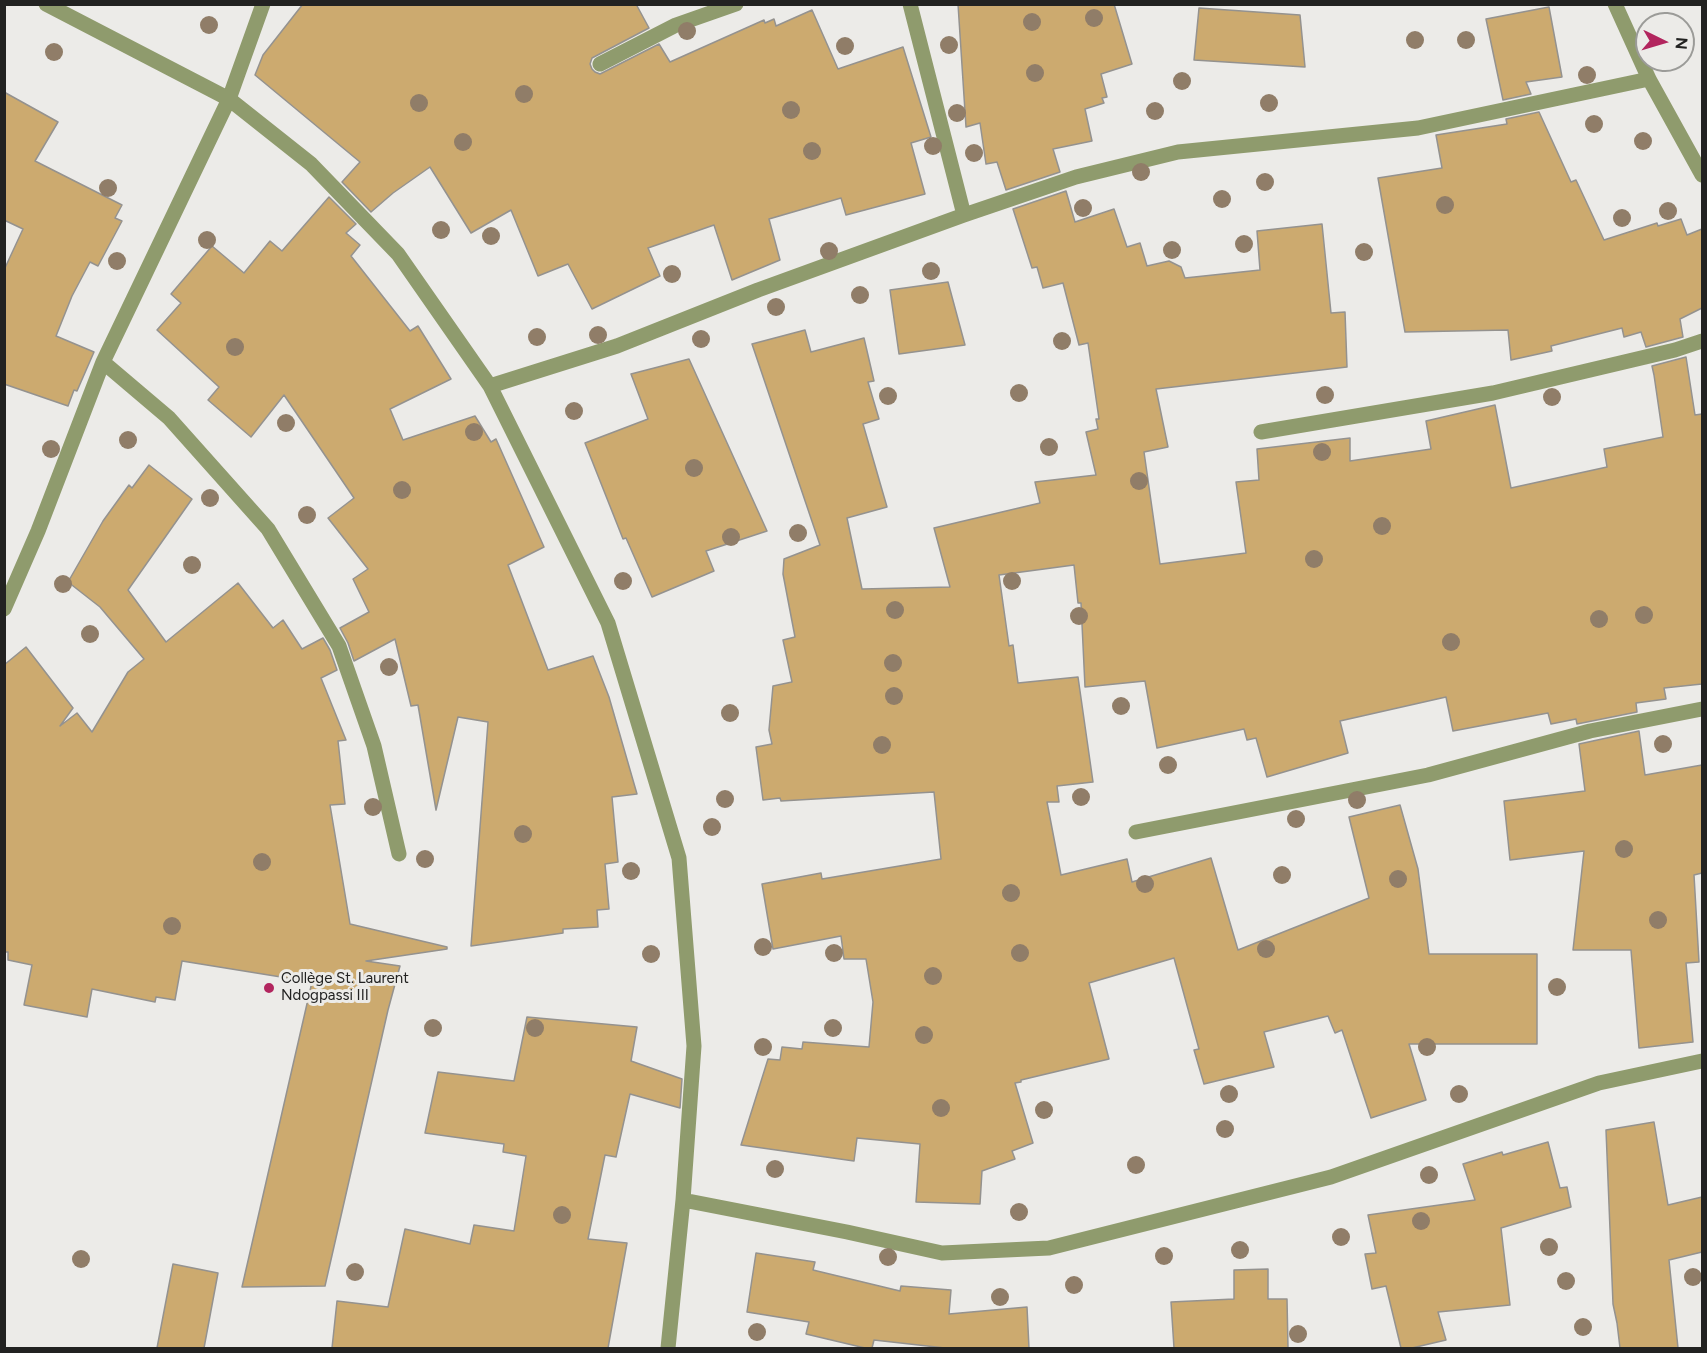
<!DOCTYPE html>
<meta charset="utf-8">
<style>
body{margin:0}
#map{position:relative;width:1707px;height:1353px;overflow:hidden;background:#ecebe8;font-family:Figtree,sans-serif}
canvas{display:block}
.frame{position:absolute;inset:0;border:6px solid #222221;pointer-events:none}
.north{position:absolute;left:1635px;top:12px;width:60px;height:60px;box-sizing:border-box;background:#ecebe8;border:2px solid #9b9b98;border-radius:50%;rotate:95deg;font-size:16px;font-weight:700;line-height:24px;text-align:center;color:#222221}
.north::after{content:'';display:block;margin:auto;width:21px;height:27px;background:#b2255e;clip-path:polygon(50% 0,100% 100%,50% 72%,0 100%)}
</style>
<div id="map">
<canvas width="1707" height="1353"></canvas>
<div class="frame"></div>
<div class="north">N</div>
</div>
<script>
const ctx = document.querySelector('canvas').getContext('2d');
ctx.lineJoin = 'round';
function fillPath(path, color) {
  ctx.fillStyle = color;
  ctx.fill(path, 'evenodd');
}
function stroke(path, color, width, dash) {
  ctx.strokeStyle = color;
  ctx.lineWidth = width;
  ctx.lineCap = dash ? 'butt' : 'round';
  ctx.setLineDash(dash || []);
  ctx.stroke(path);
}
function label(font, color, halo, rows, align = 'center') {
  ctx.font = font + ' Figtree,sans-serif';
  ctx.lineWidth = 6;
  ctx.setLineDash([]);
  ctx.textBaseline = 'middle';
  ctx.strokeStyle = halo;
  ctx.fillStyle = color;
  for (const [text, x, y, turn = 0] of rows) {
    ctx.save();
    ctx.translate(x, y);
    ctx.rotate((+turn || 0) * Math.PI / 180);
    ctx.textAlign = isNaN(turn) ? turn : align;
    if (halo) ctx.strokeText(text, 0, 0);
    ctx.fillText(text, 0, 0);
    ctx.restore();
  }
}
const building = new Path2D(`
 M 303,4 L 636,4 L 649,28 L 592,58 L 590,64 L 592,69 L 595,72 L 600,74 L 659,44 L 670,62 L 764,20 L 765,23 L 774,19 L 776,26 L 812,10 L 838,69 L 903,47 L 931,137 L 911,143 L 925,194 L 846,215 L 841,198 L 769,219 L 780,260 L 732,280 L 714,225 L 648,248 L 660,276 L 592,309 L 568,264 L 538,276 L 511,210 L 471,233 L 430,167 L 393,193 L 371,212 L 342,182 L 360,162 L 255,75 L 263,55 Z
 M 958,4 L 1114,4 L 1132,64 L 1101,74 L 1107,97 L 1102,98 L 1104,103 L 1085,109 L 1092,141 L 1053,149 L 1060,172 L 1006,190 L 997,162 L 986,164 L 980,123 L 966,127 Z
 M 1549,7 L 1562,77 L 1526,82 L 1531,94 L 1503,100 L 1486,19 Z
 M 1199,8 L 1300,15 L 1305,67 L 1194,60 Z
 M 4,92 L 58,122 L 35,161 L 122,205 L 115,218 L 122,221 L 98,266 L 90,262 L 72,296 L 56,336 L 94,352 L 77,391 L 74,390 L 68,406 L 4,384 L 4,270 L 23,229 L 4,220 Z
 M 1539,112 L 1571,182 L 1576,180 L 1604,240 L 1657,223 L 1658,226 L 1681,219 L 1687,235 L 1702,229 L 1702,308 L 1680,319 L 1683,337 L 1646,347 L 1641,332 L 1624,337 L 1622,328 L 1551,346 L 1552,351 L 1511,360 L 1508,330 L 1405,332 L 1378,178 L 1442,168 L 1436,135 L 1507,124 L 1506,119 Z
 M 1066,191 L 1075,222 L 1114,209 L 1127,247 L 1140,243 L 1147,266 L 1169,261 L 1181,267 L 1185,278 L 1260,270 L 1257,231 L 1322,224 L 1331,313 L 1345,312 L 1347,367 L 1156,389 L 1168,447 L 1144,452 L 1160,564 L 1246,553 L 1236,482 L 1259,480 L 1257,449 L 1350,438 L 1350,461 L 1431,449 L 1426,421 L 1495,405 L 1511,488 L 1607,467 L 1604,449 L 1663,437 L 1654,375 L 1652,366 L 1686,357 L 1695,415 L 1702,414 L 1702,684 L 1664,688 L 1666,699 L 1636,703 L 1637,712 L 1577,724 L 1576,719 L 1551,724 L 1548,713 L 1453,731 L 1446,697 L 1340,721 L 1348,753 L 1267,777 L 1256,738 L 1247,740 L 1244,729 L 1157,748 L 1145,681 L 1085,687 L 1081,603 L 1078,603 L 1074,565 L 999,575 L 1009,646 L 1013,645 L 1018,683 L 1078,677 L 1093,782 L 1057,786 L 1059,802 L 1047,802 L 1061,875 L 1127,859 L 1132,882 L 1211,858 L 1238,950 L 1369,898 L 1349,817 L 1400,805 L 1418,869 L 1429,954 L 1537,954 L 1537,1044 L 1409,1044 L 1426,1100 L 1371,1118 L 1342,1030 L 1335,1033 L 1328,1016 L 1264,1032 L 1274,1067 L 1204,1084 L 1194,1050 L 1199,1049 L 1174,958 L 1089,983 L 1109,1059 L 1021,1080 L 1021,1082 L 1015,1083 L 1033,1143 L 1012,1151 L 1015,1159 L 982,1171 L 980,1204 L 916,1202 L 920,1144 L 857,1138 L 854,1161 L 741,1145 L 768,1059 L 780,1060 L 782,1047 L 802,1049 L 803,1042 L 869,1047 L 873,1002 L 866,959 L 844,959 L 841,936 L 773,949 L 762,884 L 821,873 L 822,879 L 941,859 L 934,792 L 781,801 L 780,798 L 763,800 L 756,747 L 772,744 L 769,730 L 773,686 L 792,682 L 783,640 L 795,637 L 783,574 L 784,559 L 820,545 L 752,344 L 805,330 L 811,352 L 864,338 L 874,381 L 868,382 L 879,419 L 863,424 L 887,507 L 847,518 L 862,589 L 950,587 L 934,528 L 1040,503 L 1035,482 L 1096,475 L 1086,432 L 1098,429 L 1096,419 L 1099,419 L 1088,343 L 1079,345 L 1063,283 L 1043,288 L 1037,267 L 1032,268 L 1013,209 Z
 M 329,197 L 356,224 L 346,233 L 360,245 L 351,256 L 410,331 L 418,326 L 451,379 L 390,409 L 403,440 L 475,416 L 491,442 L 496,439 L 544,547 L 508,565 L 548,670 L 593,656 L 609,697 L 637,794 L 612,797 L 618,862 L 605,864 L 609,909 L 597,910 L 598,927 L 563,929 L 563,933 L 471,946 L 488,722 L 458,717 L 436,810 L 418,705 L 411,706 L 395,639 L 354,661 L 348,643 L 340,628 L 369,612 L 353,579 L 368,569 L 328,518 L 354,498 L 284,395 L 251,437 L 208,400 L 219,387 L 157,330 L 181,303 L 171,294 L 212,246 L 244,273 L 270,241 L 282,251 Z
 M 948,282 L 965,345 L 899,354 L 890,290 Z
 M 689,359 L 767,531 L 706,551 L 714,571 L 652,597 L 626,538 L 623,539 L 585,443 L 648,419 L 631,374 Z
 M 149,465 L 192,499 L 128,590 L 166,642 L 238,583 L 273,628 L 283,620 L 302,649 L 323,638 L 330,650 L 337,670 L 321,678 L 346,740 L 338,741 L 345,804 L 330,805 L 350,924 L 447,947 L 447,949 L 366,961 L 400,966 L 388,1010 L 325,1286 L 242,1287 L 312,982 L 182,961 L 175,1000 L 156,997 L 155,1002 L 92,989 L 87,1017 L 24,1005 L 32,965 L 8,960 L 8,952 L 4,952 L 4,665 L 26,647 L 73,708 L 60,726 L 77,713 L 92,732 L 128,672 L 144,659 L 100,607 L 68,582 L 103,521 L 129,485 L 132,488 Z
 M 1639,731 L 1645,775 L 1702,765 L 1702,873 L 1694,875 L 1699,962 L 1686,963 L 1693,1042 L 1639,1048 L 1631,950 L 1573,950 L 1584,851 L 1510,860 L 1504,801 L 1585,791 L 1579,744 Z
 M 527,1017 L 637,1027 L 631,1061 L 682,1079 L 680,1108 L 630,1094 L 616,1157 L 605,1155 L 588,1239 L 627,1243 L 608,1348 L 332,1348 L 337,1301 L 388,1307 L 405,1229 L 470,1244 L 474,1225 L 514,1231 L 526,1156 L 503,1152 L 504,1144 L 425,1133 L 438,1072 L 514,1081 Z
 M 1654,1122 L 1668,1205 L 1702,1197 L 1702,1252 L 1669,1260 L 1678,1348 L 1620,1348 L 1617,1323 L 1613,1304 L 1606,1130 Z
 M 1548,1142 L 1560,1188 L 1567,1187 L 1571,1207 L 1501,1228 L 1510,1305 L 1438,1312 L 1446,1340 L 1412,1348 L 1401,1348 L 1386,1286 L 1372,1289 L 1365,1254 L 1376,1253 L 1368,1215 L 1475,1200 L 1463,1164 L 1502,1152 L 1503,1155 Z
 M 756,1253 L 815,1262 L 813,1270 L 900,1291 L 901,1286 L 951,1290 L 949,1314 L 1027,1307 L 1029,1348 L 945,1348 L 874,1340 L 872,1348 L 865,1348 L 806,1334 L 809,1322 L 747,1312 Z
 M 173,1264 L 218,1273 L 204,1348 L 157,1348 Z
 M 1268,1269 L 1268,1299 L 1287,1299 L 1288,1348 L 1174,1348 L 1171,1302 L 1234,1299 L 1234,1270 Z`);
const street = new Path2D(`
 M 46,4 L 229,99 L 311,164 L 398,254 L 490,386 L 608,623 L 679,858 L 694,1046 L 683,1200 L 668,1348
 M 910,4 L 964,215
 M 1615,4 L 1649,79 L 1702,175
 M 600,64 L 676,25 L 736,4
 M 103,362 L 169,418 L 268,529 L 339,646 L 374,746 L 399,854
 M 490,386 L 617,346 L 758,290 L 964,215 L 1076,177 L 1178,152 L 1418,128 L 1649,79
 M 1261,432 L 1493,393 L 1675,350 L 1702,341
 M 4,609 L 38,531 L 103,362 L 229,99 L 263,4
 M 1136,832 L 1428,775 L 1590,731 L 1702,709
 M 683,1200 L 847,1232 L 942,1253 L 1049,1248 L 1331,1177 L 1599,1083 L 1702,1061`);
const trees = [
 [1094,18],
 [1032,22],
 [209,25],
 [687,31],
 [1415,40],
 [1466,40],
 [949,45],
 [845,46],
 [54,52],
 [1035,73],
 [1587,75],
 [1182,81],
 [524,94],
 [419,103],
 [1269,103],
 [791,110],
 [1155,111],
 [957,113],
 [1594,124],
 [1643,141],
 [463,142],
 [933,146],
 [812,151],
 [974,153],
 [1141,172],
 [1265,182],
 [108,188],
 [1222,199],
 [1445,205],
 [1083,208],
 [1668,211],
 [1622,218],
 [441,230],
 [491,236],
 [207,240],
 [1244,244],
 [1172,250],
 [829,251],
 [1364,252],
 [117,261],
 [931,271],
 [672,274],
 [860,295],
 [776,307],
 [598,335],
 [537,337],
 [701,339],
 [1062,341],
 [235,347],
 [1019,393],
 [1325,395],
 [888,396],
 [1552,397],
 [574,411],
 [286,423],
 [474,432],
 [128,440],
 [1049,447],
 [51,449],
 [1322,452],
 [694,468],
 [1139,481],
 [402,490],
 [210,498],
 [307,515],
 [1382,526],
 [798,533],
 [731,537],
 [1314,559],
 [192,565],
 [623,581],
 [1012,581],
 [63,584],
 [895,610],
 [1644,615],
 [1079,616],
 [1599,619],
 [90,634],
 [1451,642],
 [893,663],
 [389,667],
 [894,696],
 [1121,706],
 [730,713],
 [1663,744],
 [882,745],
 [1168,765],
 [1081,797],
 [725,799],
 [1357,800],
 [373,807],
 [1296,819],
 [712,827],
 [523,834],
 [1624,849],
 [425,859],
 [262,862],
 [631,871],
 [1282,875],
 [1398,879],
 [1145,884],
 [1011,893],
 [1658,920],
 [172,926],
 [763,947],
 [1266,949],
 [834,953],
 [1020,953],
 [651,954],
 [933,976],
 [1557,987],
 [433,1028],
 [535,1028],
 [833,1028],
 [924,1035],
 [763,1047],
 [1427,1047],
 [1229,1094],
 [1459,1094],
 [941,1108],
 [1044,1110],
 [1225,1129],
 [1136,1165],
 [775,1169],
 [1429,1175],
 [1019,1212],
 [562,1215],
 [1421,1221],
 [1341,1237],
 [1549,1247],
 [1240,1250],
 [1164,1256],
 [888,1257],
 [81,1259],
 [355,1272],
 [1693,1277],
 [1566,1281],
 [1074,1285],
 [1000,1297],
 [1583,1327],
 [757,1332],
 [1298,1334]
];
const markers = [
 [269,988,6,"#b2255e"]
];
const poiNames = [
 ["Collège St. Laurent",281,979],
 ["Ndogpassi III",281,996]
];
fillPath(building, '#ccaa6f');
stroke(building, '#94928f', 1.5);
stroke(street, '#8f9b6d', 15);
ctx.fillStyle = '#907d68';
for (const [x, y] of trees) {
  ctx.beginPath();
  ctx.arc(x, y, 9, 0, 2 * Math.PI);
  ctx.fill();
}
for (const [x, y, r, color] of markers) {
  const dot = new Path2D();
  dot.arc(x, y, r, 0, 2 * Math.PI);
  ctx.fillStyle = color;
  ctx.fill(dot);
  stroke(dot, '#ecebe8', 2);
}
label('15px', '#222221', '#ecebe8', poiNames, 'left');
</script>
